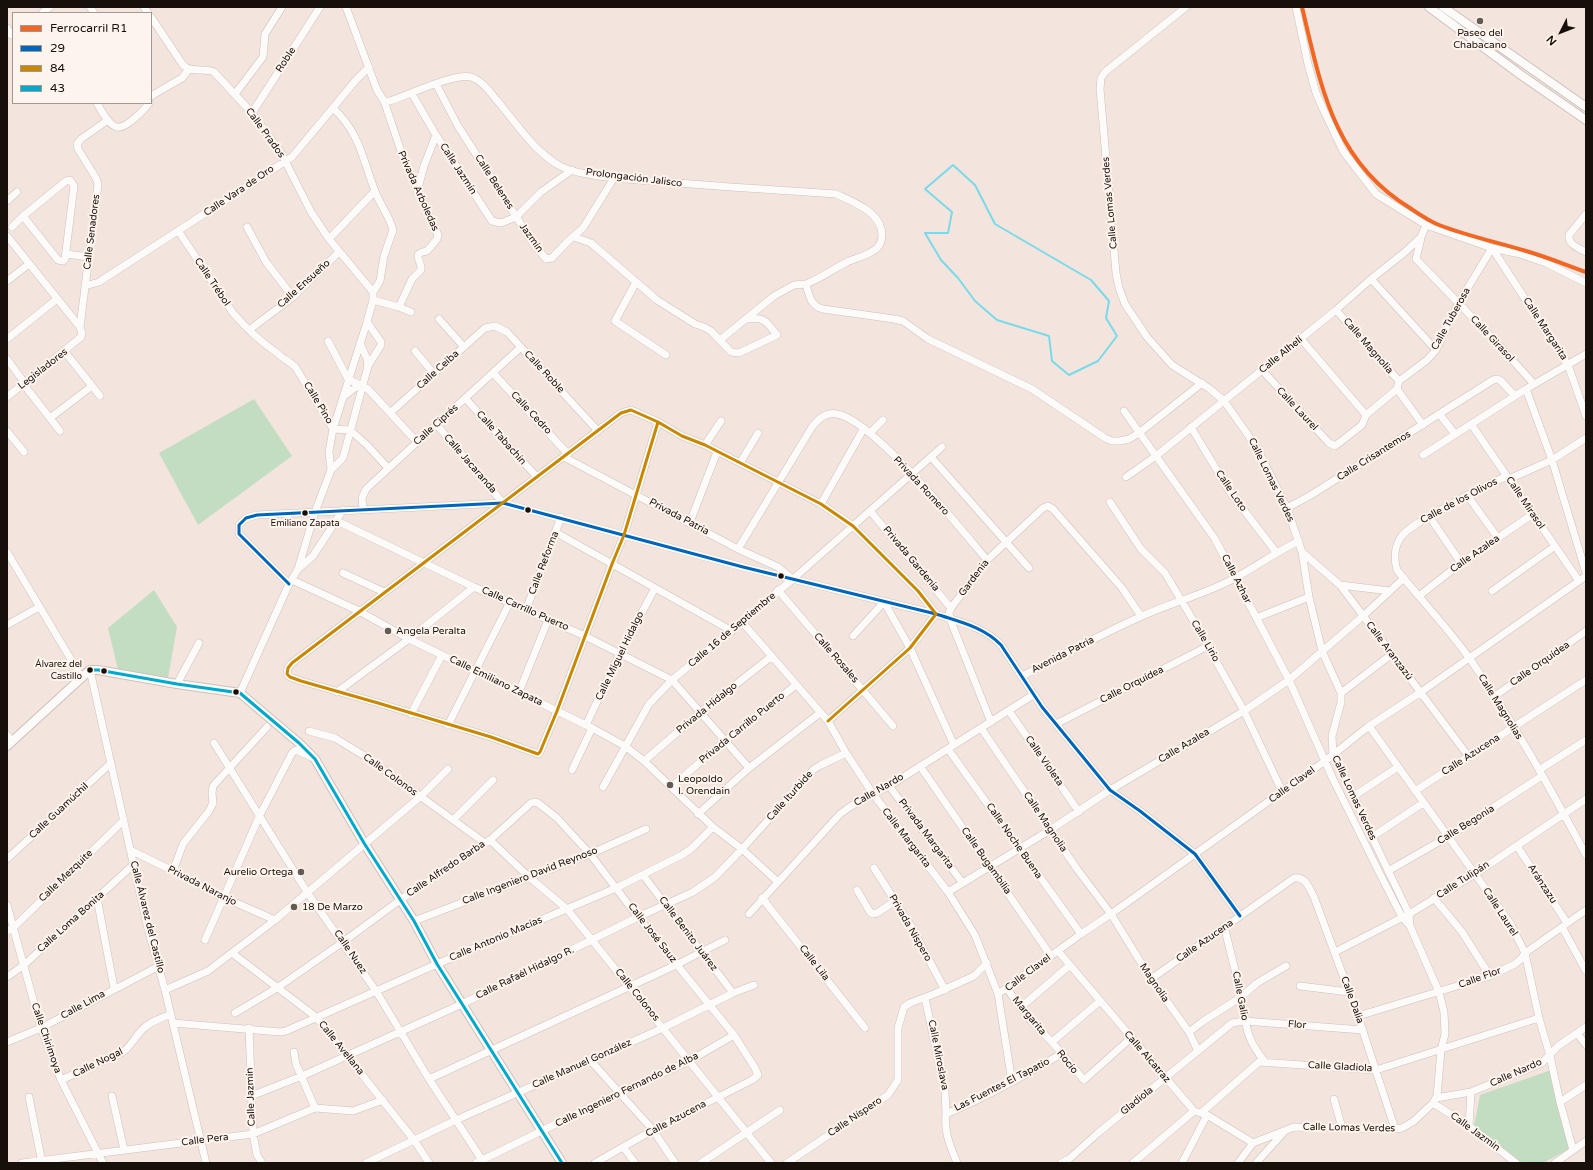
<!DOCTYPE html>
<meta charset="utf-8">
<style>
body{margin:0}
#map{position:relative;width:1593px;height:1170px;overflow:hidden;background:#f3e5dd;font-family:"Varela Round",sans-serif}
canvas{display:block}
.frame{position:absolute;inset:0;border:8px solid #170f0a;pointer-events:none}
.legend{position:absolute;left:12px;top:12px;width:140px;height:92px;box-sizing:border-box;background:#fef4ee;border:1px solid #a29893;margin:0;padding:5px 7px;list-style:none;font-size:12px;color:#170f0a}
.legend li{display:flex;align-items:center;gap:8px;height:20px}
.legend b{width:20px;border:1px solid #a29893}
.north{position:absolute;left:1541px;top:12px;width:40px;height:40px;-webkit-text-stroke:3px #fef4ee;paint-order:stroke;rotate:228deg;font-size:11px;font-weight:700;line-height:16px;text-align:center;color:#170f0a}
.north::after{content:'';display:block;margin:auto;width:14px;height:18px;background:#170f0a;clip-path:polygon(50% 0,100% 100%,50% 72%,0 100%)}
</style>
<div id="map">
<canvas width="1593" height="1170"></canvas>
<div class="frame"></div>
<ul class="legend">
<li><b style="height:5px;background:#f26522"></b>Ferrocarril R1</li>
<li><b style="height:5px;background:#0065bd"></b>29</li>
<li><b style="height:5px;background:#ca8802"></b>84</li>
<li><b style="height:5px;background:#00a9ce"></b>43</li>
</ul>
<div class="north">N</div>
</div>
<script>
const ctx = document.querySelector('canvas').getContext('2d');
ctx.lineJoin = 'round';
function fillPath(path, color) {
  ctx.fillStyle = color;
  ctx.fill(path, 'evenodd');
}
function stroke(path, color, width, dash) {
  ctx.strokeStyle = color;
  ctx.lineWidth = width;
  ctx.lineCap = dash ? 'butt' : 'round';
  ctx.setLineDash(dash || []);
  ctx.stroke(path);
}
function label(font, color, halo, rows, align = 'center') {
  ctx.font = font + ' "Varela Round",sans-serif';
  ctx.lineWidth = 4;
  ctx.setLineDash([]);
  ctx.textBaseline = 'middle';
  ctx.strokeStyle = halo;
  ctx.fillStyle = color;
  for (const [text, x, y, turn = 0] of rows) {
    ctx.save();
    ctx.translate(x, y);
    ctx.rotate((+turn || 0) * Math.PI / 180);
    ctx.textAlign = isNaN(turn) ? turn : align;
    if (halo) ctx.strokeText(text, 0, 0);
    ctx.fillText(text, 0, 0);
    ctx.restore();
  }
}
const green = new Path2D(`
 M 254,399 L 292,456 L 198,525 L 159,453 Z
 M 154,590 L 177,627 L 168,678 L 118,670 L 108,628 Z
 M 1551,1070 L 1569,1149 L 1543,1163 L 1522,1163 L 1474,1126 L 1480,1095 Z`);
const stream = new Path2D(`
 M 953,165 L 975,185 L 995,224 L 1091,280 L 1109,301 L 1106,318 L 1117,336 L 1098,361 L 1069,375 L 1052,361 L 1049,336 L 997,320 L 975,301 L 958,278 L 941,260 L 925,233 L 948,233 L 952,212 L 925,189 Z`);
const minor = new Path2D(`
 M 90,7 L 94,13
 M 144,7 L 148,13
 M 346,7 L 377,90 L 384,101 L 405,163 L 438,235 L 437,239 L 427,251 C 410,254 422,259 421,270 L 412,279 L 399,307
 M 1186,7 L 1105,72 L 1101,78 L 1100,89 L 1116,273 L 1119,288 L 1125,304 L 1147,337 L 1172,365 L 1210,389 L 1224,401 L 1246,432 L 1260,454 L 1287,508 L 1302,552 L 1309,597 L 1322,651 L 1341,693 L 1341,702 L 1332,736 L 1333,755 L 1354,796 L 1372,837 L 1409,914 L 1410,926 L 1439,992 L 1444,1012 L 1445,1034 L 1441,1050 L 1437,1096 L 1433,1103 L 1414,1121 L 1402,1128 L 1395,1129 L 1294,1127 L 1253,1143 L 1238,1163
 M 1296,7 L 1308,64 L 1316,93 L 1324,111 L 1343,151 L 1376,194 L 1426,225 L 1492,248 L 1520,254 L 1546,263 L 1586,283
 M 42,13 L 50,7
 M 151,17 L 183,65 C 191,73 204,68 214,72 L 252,113 L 280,151 L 311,212 L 329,239 L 373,292
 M 7,28 L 11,35
 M 436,84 L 458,126 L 533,243 L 546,259 L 552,258 L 568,241 L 583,228 L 614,178
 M 235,94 L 263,57 L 265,34 L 282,7
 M 412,94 L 436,135 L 492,221 L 501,223 L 516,217 L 541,192 L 572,170
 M 151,96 L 182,78 L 189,69
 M 384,101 L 390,101 C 408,95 454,73 471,77 C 481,80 489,90 495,98 C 515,121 533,151 560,166 C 581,177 627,179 652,181 C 713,186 774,190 836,194 C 853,202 881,212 882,234 C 882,239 881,244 877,248 C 870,255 856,258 847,262 C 833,269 820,279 806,284 C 809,296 811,306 823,309 L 894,319 L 903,321 L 928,339 L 1032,389 L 1105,438 L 1112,441 L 1120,441 L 1129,439 L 1139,433 L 1202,383
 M 97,103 C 101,110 108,125 117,127 C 126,129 144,110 149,103
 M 252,113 L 320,7
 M 417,192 L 424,166 L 436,135
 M 7,201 L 17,192
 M 1586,214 L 1569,235 C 1568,245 1579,248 1586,252
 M 12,227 L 23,216 L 66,181 L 70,180 L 74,186 L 65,259 L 63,261 L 58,260 L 23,216
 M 247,227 L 266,262 L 293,297
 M 179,232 L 233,313 C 246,328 261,342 277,353 C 283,359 291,362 296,368 L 333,429 L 350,430 L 367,445 L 388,468
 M 7,236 L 80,327
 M 574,237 L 591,243 L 657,300 L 695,324 L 704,327 L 711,331 L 731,352 L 739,353 L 777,335 C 766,321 765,317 747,319
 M 1421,238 L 1416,259 L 1497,343 L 1534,384
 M 329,239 L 375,191
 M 66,254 L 89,257
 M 1371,279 L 1436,350
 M 7,281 L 29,264
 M 636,282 L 615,321 L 666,355
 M 85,286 L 99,282 L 292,157 L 356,80 L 369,67
 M 373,300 L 399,307 L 411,312
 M 1336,310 L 1399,381
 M 439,319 L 464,347
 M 249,330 L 293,297 L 339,252
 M 7,339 L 57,299
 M 1301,339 L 1366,415
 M 720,340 L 774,296 L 794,285 L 806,284
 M 328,341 L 348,379 L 368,389 L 417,442
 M 360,343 L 367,359 L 368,366
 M 415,351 L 434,374
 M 65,352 L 100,396
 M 7,359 L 21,378 L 28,390 L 60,431
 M 1262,370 L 1329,443 L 1335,446 L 1362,425 L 1366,415 L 1397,389 L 1399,381 L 1427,360 L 1436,350 L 1458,304 L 1492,248 L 1568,365 L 1586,416
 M 493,373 L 568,454
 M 1397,389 L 1423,425
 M 1526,389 L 1552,460 L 1586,573
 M 7,397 L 81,337 L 82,334 L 80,327 L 98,184 L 96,178 L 78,149 L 77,144 L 81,139 L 108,120
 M 343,397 L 356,387 L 362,385
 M 465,398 L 537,477
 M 1124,411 L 1215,539 L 1289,680 L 1332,777 L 1379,872 L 1402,917 L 1410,926
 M 391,412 L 485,328 L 495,326 L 507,332 L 598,431
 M 1440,415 L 1455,434
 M 50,418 L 92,386
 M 658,422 L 624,535 L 612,564 L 557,711 L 540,752 L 538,754 L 491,737 L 378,703 L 301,681 L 290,677 L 287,674 L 288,668 L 292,663 L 621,413 L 631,410 L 658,422 L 682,436 L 705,445 L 821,504 L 853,526 L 918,591 L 936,614 L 910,648 L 828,721
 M 436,424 L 503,503
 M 1471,424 L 1579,581
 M 1191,427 L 1230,492 L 1276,552
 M 7,431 L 24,452
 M 870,433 L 883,420
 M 705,445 L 721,421
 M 1423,455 L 1526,389 L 1586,354
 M 564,457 L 738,549 L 778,567 L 791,578
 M 931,457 L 1029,568
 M 740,463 L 758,433
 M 331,470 L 343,458 L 368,366 L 381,345 L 381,342 L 367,322
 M 1507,476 C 1483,487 1459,499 1436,513 C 1424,519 1409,527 1401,537 C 1394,547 1394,560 1397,570 C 1421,600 1448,628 1470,659 C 1513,721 1550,788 1586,855
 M 1126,477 L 1156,456 L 1336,310 L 1371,279 L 1405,252 L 1421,237 L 1426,225
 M 1509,479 L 1552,460 L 1586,438
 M 1467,495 L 1498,538
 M 1110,502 L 1141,549 L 1165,573 L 1193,620 L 1244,711 L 1282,791
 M 821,504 L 864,428
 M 1287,508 L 1311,495 L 1493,380 L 1497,379 L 1500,380 L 1515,396
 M 363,509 L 362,498 L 366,489 L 521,347
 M 870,511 L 951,608
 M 1429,516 L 1461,563
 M 337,521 L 474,587 L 585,636 L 672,680 L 749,768
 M 690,522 L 717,452
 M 555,532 L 732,631
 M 738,549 L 812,427 C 819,418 826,412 837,414 C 873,420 961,529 987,560
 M 7,552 L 82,678
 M 1302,552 L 1340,585 L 1469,757
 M 298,569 L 313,556 L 343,510
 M 343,573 L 384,592
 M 292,580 L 359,611 L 409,639 L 592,728 L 625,746 L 644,761 L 713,827 L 742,849 L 778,882
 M 289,584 L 239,534 L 239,525 L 246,518 L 257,515 L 503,503 L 743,567 L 936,614 C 960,622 984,627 1001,645 L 1042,707 L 1110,790 L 1140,811 L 1195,854 L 1240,916
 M 1340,585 L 1390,591
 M 778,590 L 893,726
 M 1492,591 L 1555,546
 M 1419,596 L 1461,563 L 1533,514
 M 526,610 L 561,517
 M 1256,618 L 1309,597
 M 742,622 L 828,721 L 846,753 L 873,794 L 948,892 L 975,935 L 998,994 L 1012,1082
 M 7,625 L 39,607
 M 853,636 L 884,602 L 910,648 L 954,745
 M 90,670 L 147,925 L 165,990 L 206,1163
 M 1022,676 C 1062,656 1101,634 1142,616 C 1173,602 1206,594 1235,578 C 1257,566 1276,552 1299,541
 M 177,684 L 199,643
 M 337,692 L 409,639 L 474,587
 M 519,692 L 548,620
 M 240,693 L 289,584 L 298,569 L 315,512 L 331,470 L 329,452 L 333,429 L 367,322 L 373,300 L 373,292 L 380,281 L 384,256 L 393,230 C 390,218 382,207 377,196 C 363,163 362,135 333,108
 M 1341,693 L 1392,654
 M 1495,696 L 1586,631
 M 1009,711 L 1079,812
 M 411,714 L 442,655
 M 991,722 L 950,619 L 949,613 L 951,608 L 987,560 L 1043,508 L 1048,506 L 1053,509 L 1122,588 L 1141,616
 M 1056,724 L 1208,646
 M 448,725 L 510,602
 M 586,725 L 620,653 L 655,588
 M 1369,726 L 1510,923 L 1525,953 L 1539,1018 L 1550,1056 L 1560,1102 L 1573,1150
 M 981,728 L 1077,869 L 1111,914 L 1151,979 L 1189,1032 L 1198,1051
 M 309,731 L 335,738 L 363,755 L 485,843
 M 7,735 L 12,741
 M 214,743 L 307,892 L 376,991 L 429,1079 L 484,1163
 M 948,749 L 1081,934
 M 644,761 L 701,712 L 772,656
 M 920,766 L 1051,956
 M 572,770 L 592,728
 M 1539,770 L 1586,740
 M 889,786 L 962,882
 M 603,787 L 649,704 L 672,680 L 793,579 L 942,447
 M 671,787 L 726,740 L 796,685
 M 1415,791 L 1586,680
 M 1354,796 L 1398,767
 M 698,814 L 749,768 L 820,713
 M 454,819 L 493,780
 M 1372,837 L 1423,803
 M 490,840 L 529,877 L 567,909 L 771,1163
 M 1517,846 L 1567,923
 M 130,850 L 173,871 L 225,898 L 275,920
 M 7,859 L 111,763
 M 874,868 L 911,926 L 945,990
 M 173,871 L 183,844 L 209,811 L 213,803 L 212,793 L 213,786 L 267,727
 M 1388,871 L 1449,836 L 1542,776
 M 643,875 L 733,993
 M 857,890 L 870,912 L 873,914 L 877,913 L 895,901
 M 948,892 L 1050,830 L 1110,790 L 1244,711 L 1289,680 L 1363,616 L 1404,578
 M 97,898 L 114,988
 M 762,898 L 865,1028
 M 1434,898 L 1462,932 L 1490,976
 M 7,905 L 41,1028 L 61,1080 L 103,1163
 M 749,914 L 840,814 L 851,806 L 889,786 L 1033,695
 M 414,921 L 590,854 L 646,829
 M 1224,926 C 1230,950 1236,973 1241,996 C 1247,1026 1244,1036 1265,1062
 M 1562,927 L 1586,971
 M 7,931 L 13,928 L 124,820
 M 205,940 L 259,817 L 292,753 L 296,750 L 311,757
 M 1058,951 L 1194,1111 L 1207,1115 L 1253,1143
 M 1335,952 L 1409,914 L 1475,874 L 1586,799
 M 232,953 L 316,1017 L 414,1140 L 429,1163
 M 7,977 L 24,965 L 133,865
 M 1151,979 L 1294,878 C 1306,876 1309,888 1314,897 L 1358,1016 L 1395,1129
 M 1300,986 L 1349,992
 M 1007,989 L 1031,1021 L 1052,1042 L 1084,1080 L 1131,1038
 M 165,990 L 208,971 L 275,920 L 420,797 L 448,769
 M 998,994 L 1081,934 L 1111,914 L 1325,761 L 1369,726 L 1421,692 L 1586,576
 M 925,998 L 945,1091 L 946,1114
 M 1021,1007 L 1070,965
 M 235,1013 L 277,988 L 343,942 L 400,900 L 490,840 L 531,803 L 534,802 L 538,803 L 557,818 L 590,854 L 638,917 L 734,1035 L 755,1068 L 758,1075 L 752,1080 L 653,1130 L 595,1163
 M 1358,1016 L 1490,976 L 1515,964 L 1521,959 L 1525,953 L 1586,910
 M 173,1023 L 280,1032 L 286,1031 L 437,964 L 616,888 L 682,855 L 691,849 L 713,827
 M 249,1028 L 253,1134 L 257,1155 L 262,1163
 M 1189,1032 L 1202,1022 L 1241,997 L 1257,983 L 1286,966
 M 1577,1033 L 1586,1045
 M 7,1042 L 41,1028 L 159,966
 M 1052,1042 L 1100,1001
 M 294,1052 L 296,1064 L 315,1108
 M 590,1060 L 653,1130 L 675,1163
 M 429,1079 L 676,965 L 725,940
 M 61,1080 L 123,1052 C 131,1046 135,1037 142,1030 C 149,1022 161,1018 171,1014
 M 112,1096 L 124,1150
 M 251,1096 L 302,1076 L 462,1004 L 638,917 L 693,892 L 715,877 L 742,849 L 814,769 L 821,765 L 846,753
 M 29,1097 L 42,1163
 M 1436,1098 L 1471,1092 L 1542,1063 L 1558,1046 L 1586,1027
 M 1334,1099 L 1342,1128
 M 1560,1102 L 1586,1085
 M 1433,1103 L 1469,1126 L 1516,1163
 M 1201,1113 L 1259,1062 L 1376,1070 L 1539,1018
 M 1469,1126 L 1471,1092
 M 624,1148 L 635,1163
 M 22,1163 L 253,1134 L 315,1108 L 353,1111 L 383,1100
 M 366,1163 L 456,1120 L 663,1028 L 733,993 L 754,985
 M 476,1163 L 619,1093 L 689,1061 L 734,1035
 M 701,1163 L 780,1110
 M 787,1163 L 888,1095 L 898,1080 L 898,1028 L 904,1007 L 910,1003 L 934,994 L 974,976 L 987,963
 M 957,1163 C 950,1145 944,1133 946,1114 C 986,1097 1024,1076 1061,1054
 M 1061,1163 L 1069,1159 L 1098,1133 L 1232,1023 L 1244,1021 L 1363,1030
 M 1133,1163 L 1194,1111
 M 1182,1163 L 1207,1115
 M 1256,1163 L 1284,1132
 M 1555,1163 L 1586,1141`);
const tertiary = new Path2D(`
 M 1429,7 L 1521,75 L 1586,120
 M 1443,7 L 1586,107
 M 7,746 L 90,670 L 98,670 L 177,684 L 240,693 L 299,743 L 315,759 L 364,843 L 414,921 L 437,964 L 562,1163`);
const bus1 = new Path2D(`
 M 289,584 L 239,534 L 239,525 L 246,518 L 257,515 L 503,503 L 743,567 L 936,614 C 960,622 984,627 1001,645 L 1042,707 L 1110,790 L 1140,811 L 1195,854 L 1240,916`);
const bus2 = new Path2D(`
 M 658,422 L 624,535 L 612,564 L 557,711 L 540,752 L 538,754 L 491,737 L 378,703 L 301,681 L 290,677 L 287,674 L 288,668 L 292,663 L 621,413 L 631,410 L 658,422 L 682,436 L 705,445 L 821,504 L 853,526 L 918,591 L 936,614 L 910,648 L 828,721`);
const bus3 = new Path2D(`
 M 90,670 L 98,670 L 177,684 L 240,693 L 299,743 L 315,759 L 364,843 L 414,921 L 437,964 L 562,1163`);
const rail1 = new Path2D(`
 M 1302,7 C 1321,87 1334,162 1410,208 C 1419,214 1429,221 1439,225 C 1467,236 1497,242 1526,251 C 1547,257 1566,265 1586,272`);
const markers = [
 [1480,21,4,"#645a54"],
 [528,510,3.5,"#170f0a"],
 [305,513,3.5,"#170f0a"],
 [781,576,3.5,"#170f0a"],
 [388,631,4,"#645a54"],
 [90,670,3.5,"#170f0a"],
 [104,671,3.5,"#170f0a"],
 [236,692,3.5,"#170f0a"],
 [670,785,4,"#645a54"],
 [301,872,4,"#645a54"],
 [294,907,4,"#645a54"]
];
const busNames = [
 ["Emiliano Zapata",305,524],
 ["Álvarez del",82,665,"right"],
 ["Castillo",82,677,"right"]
];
const poiNames = [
 ["Paseo del",1480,33,"center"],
 ["Chabacano",1480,45,"center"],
 ["Angela Peralta",396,631],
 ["Leopoldo",678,779],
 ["I. Orendain",678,791],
 ["Aurelio Ortega",293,872,"right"],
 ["18 De Marzo",302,907]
];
const streetNames = [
 ["Roble",286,60,-57],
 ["Calle Prados",265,133,54],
 ["Calle Jazmín",458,169,57],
 ["Prolongación Jalisco",634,178,7],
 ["Calle Belenes",494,182,57],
 ["Calle Vara de Oro",239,191,-34],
 ["Privada Arboledas",418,191,66],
 ["Calle Lomas Verdes",1110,203,-95],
 ["Calle Senadores",92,232,-83],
 ["Jazmín",531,238,54],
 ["Calle Trébol",212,282,56],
 ["Calle Ensueño",304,284,-42],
 ["Calle Tuberosa",1451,319,-61],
 ["Calle Margarita",1545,329,57],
 ["Calle Girasol",1492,339,47],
 ["Calle Magnolia",1368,346,49],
 ["Calle Alhelí",1281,355,-39],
 ["Legisladores",43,369,-38],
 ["Calle Ceiba",438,370,-42],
 ["Calle Roble",544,372,47],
 ["Calle Pino",318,403,59],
 ["Calle Laurel",1297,409,47],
 ["Calle Cedro",531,413,47],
 ["Calle Ciprés",436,425,-42],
 ["Calle Tabachín",501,438,48],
 ["Calle Crisantemos",1374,456,-32],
 ["Calle Jacaranda",470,464,49],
 ["Calle Lomas Verdes",1271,480,64],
 ["Privada Romero",921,486,47],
 ["Calle Loto",1231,491,56],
 ["Calle de los Olivos",1459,501,-28],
 ["Calle Mirasol",1525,503,56],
 ["Privada Patria",679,517,28],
 ["Calle Azalea",1475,554,-35],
 ["Privada Gardenia",911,559,50],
 ["Calle Reforma",544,563,-69],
 ["Gardenia",974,578,-53],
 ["Calle Azhar",1236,579,63],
 ["Calle Carrillo Puerto",525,609,24],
 ["Calle 16 de Septiembre",732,630,-40],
 ["Calle Lirio",1205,641,60],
 ["Calle Aranzazú",1389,651,53],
 ["Avenida Patria",1063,655,-27],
 ["Calle Miguel Hidalgo",620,656,-64],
 ["Calle Rosales",836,658,49],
 ["Calle Orquídea",1540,664,-35],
 ["Calle Emiliano Zapata",496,681,26],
 ["Calle Orquídea",1132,685,-27],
 ["Calle Magnolias",1500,707,58],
 ["Privada Hidalgo",707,708,-39],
 ["Privada Carrillo Puerto",742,728,-39],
 ["Calle Azalea",1184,746,-31],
 ["Calle Azucena",1471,755,-33],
 ["Calle Violeta",1044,761,55],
 ["Calle Colonos",390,775,36],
 ["Calle Clavel",1292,785,-36],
 ["Calle Nardo",879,790,-30],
 ["Calle Iturbide",790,796,-48],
 ["Calle Lomas Verdes",1354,798,65],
 ["Calle Guamúchil",59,811,-43],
 ["Calle Magnolia",1045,822,56],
 ["Calle Begonia",1466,825,-32],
 ["Privada Margarita",926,834,53],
 ["Calle Margarita",906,838,52],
 ["Calle Noche Buena",1014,841,55],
 ["Calle Bugambilia",986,861,55],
 ["Calle Alfredo Barba",446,869,-34],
 ["Calle Mezquite",66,876,-44],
 ["Calle Ingeniero David Reynoso",530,876,-21],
 ["Calle Tulipán",1463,880,-33],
 ["Aránzazu",1542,884,57],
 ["Privada Naranjo",202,886,27],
 ["Calle Laurel",1500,912,57],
 ["Calle Álvarez del Castillo",147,917,76],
 ["Calle Loma Bonita",71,922,-42],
 ["Privada Níspero",910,928,60],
 ["Calle José Sauz",652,933,52],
 ["Calle Benito Juárez",688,934,53],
 ["Calle Antonio Macías",496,939,-23],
 ["Calle Azucena",1205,941,-35],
 ["Calle Nuez",350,952,56],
 ["Calle Lila",814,963,52],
 ["Calle Rafaél Hidalgo R.",525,973,-26],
 ["Calle Clavel",1028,973,-37],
 ["Calle Flor",1480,978,-20],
 ["Magnolia",1154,983,56],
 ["Calle Colonos",637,995,51],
 ["Calle Galio",1240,996,79],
 ["Calle Dalia",1352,1000,70],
 ["Calle Lima",83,1005,-29],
 ["Margarita",1029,1016,50],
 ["Flor",1297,1025,4],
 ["Calle Chirimoya",46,1038,71],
 ["Calle Avellana",341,1048,51],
 ["Calle Miroslava",938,1055,79],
 ["Calle Alcatraz",1147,1057,49],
 ["Rocío",1067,1062,51],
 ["Calle Nogal",98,1063,-26],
 ["Calle Manuel González",582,1064,-24],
 ["Calle Gladiola",1340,1067,3],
 ["Calle Nardo",1516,1073,-24],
 ["Las Fuentes El Tapatío",1002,1085,-27],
 ["Calle Ingeniero Fernando de Alba",627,1090,-26],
 ["Calle Jazmín",251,1097,-92],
 ["Gladiola",1137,1101,-39],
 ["Calle Níspero",855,1117,-34],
 ["Calle Azucena",676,1119,-28],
 ["Calle Lomas Verdes",1349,1128,1],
 ["Calle Jazmín",1475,1132,36],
 ["Calle Pera",205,1140,-7]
];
fillPath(green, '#c2ddc2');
stroke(stream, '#78daea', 2);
stroke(minor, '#cbc1ba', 8);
stroke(tertiary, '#cbc1ba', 10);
stroke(minor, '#fdfbfa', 7);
stroke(tertiary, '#fdfbfa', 8);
stroke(bus1, '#0065bd', 3);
stroke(bus2, '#ca8802', 3);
stroke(bus3, '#00a9ce', 3);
stroke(rail1, '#f26522', 4);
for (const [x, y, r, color] of markers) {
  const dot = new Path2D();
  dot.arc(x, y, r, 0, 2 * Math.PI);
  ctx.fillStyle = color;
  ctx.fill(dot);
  stroke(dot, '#fef4ee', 1.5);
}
label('9px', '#170f0a', '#fef4ee', busNames);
label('10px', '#170f0a', '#fef4ee', poiNames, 'left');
label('10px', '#170f0a', '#fef4ee', streetNames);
</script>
